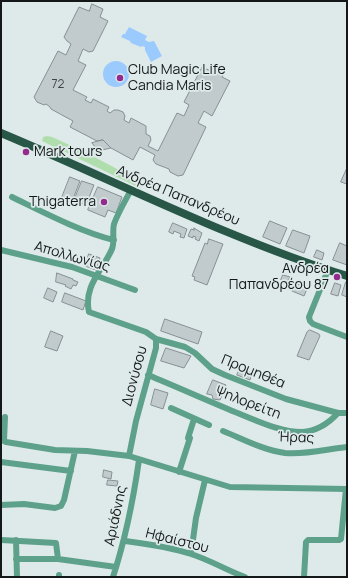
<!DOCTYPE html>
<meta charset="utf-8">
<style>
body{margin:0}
#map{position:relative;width:348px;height:578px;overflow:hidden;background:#deeaea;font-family:Manrope,sans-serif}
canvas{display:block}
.frame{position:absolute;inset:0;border:2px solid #141818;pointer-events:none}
</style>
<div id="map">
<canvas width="348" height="578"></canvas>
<div class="frame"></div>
</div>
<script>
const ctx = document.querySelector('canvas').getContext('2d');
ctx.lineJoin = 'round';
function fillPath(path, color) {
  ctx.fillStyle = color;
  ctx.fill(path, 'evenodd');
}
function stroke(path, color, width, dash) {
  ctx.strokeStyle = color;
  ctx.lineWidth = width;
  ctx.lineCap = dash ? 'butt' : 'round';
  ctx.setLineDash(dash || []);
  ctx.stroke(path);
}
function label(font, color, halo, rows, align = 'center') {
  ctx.font = font + ' Manrope,sans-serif';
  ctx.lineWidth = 3.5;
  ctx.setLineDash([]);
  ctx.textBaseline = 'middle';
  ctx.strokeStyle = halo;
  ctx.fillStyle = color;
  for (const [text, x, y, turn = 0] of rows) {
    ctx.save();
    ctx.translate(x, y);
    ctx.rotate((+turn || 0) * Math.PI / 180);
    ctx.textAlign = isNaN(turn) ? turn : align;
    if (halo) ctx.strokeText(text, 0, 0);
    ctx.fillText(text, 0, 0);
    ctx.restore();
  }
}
const green = new Path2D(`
 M 47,136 L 52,137 L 83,151 L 119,170 L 142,189 L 42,141 L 43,137 Z`);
const water = new Path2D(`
 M 129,27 L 147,36 L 145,40 L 149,42 L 154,41 L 162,56 L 151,62 L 145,50 L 145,47 L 142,46 L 141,47 L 131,43 L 130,41 L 121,37 L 123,34 L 125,34 Z
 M103 74a13 13 0 1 1 26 0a13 13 0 1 1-26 0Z`);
const building = new Path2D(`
 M 92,4 L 103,9 L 100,17 L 108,21 L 93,51 L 89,52 L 83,49 L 78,61 L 86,65 L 73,90 L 87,97 L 85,100 L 91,103 L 93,99 L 109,107 L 107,111 L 110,113 L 114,110 L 118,110 L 123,112 L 125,116 L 124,120 L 129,123 L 131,118 L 146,126 L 146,134 L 150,136 L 151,140 L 148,146 L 158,151 L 177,113 L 184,116 L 189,105 L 184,102 L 202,67 L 211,71 L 213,65 L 225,71 L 222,77 L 230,81 L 212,116 L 204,111 L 198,123 L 206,127 L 183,175 L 178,176 L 170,172 L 169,169 L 156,164 L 153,160 L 155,155 L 140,147 L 133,160 L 111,148 L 103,140 L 97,141 L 70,127 L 73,121 L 51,109 L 50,107 L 46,104 L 44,105 L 37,102 L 34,97 L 58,51 L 66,55 L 71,44 L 67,41 L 64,37 L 79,7 L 89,11 Z
 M 103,140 L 111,148 L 102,150 L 95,147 L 92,143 Z
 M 347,168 L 347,184 L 341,182 Z
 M 70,177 L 80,181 L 71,204 L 61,200 Z
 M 82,181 L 94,185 L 86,205 L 74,201 Z
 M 98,187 L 122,197 L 116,213 L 108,210 L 105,217 L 88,210 Z
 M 270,221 L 287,228 L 280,244 L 263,237 Z
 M 173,223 L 187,229 L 184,238 L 180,237 L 181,234 L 174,231 L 173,234 L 169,232 Z
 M 194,228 L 202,233 L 199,241 L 195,239 L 196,237 L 193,236 L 193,238 L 188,236 L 191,229 L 194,230 Z
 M 293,230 L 310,236 L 304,253 L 286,246 Z
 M 209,239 L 223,244 L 207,285 L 194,280 L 195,277 L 192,276 L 205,243 L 207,244 Z
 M 340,243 L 347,246 L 347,265 L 333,260 Z
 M 317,250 L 324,253 L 322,260 L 314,257 Z
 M 89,254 L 100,258 L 96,270 L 85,266 Z
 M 57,273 L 73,279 L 73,280 L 78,282 L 76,286 L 73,285 L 71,289 L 65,286 L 66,285 L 56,282 Z
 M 283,275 L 290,277 L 287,283 L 281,280 Z
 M 346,282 L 347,282 L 347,297 L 342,295 Z
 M 295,283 L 304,286 L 304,287 L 307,289 L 304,296 L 292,291 Z
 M 335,283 L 341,285 L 338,296 L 331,294 Z
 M 48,288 L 57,292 L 53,302 L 44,298 Z
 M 65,293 L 86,301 L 83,310 L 62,302 Z
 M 165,319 L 202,332 L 198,344 L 161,331 Z
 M 310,330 L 319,334 L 320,336 L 309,360 L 297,356 L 307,332 Z
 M 51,331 L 63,336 L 57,351 L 45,347 Z
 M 166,348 L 191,356 L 184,368 L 161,361 Z
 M 240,369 L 252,373 L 250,380 L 237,375 Z
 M 213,380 L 226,385 L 220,400 L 213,399 L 212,395 L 207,394 Z
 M 155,389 L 168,393 L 163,409 L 151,405 Z
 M 104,470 L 112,472 L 111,479 L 103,477 Z
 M 108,480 L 118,481 L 117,486 L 107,485 Z`);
const minor = new Path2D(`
 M 12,197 C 43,212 81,232 114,240
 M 1,250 L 72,267 L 135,290
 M 328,270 L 309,317 L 310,321 L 313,324 L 347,337
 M 156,339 L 185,347 L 195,353 L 212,369 L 225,375 L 286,399 L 338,413 L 347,413
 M 148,375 C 177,387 206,400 235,412 C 256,420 279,432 302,432 C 317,431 329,423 338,413
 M 171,408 L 209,425
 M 5,417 L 4,441 L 6,442 L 55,450 L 87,451 L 129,456 L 230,487 L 347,489
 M 223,431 C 243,439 263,450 285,453 C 306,455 327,449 347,447
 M 129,456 L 136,421 L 156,348 L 156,339 L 146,332 L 89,312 C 83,286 103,270 112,249 C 115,241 112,232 114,224 C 118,213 125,201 131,190
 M 1,462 L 71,471
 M 179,472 L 190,438 L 188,438 L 194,419
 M 1,505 L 24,504 L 55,508 L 61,506 L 64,500 L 75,451
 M 1,540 L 56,543 L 58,559 L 116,567
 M 16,540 L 17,577
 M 125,541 C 147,544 170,547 191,554 C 210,560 226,570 245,577
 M 191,554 L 196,518 L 205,480
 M 16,559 L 58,559
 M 59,575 L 59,577
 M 113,577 C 126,537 133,502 139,460
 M 304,577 L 306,542 L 308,540 L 339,540 L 341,539 L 346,489`);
const major = new Path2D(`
 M 1,133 C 116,181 228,239 347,276`);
const markers = [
 [120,78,4,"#952a8d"],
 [26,152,4,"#952a8d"],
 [104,202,4,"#952a8d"],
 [337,277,4,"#952a8d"]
];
const numberNames = [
 ["72",58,85]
];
const poiNames = [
 ["Club Magic Life",128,70],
 ["Candia Maris",128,86],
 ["Mark tours",34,152],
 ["Thigaterra",96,202,"right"],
 ["Ανδρέα",329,269,"right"],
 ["Παπανδρέου 87",329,285,"right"]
];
const streetNames = [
 ["Ανδρέα Παπανδρέου",178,196,23],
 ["Απολλωνίας",72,257,16],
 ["Προμηθέα",253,372,22],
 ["Διονύσου",135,376,-75],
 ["Ψηλορείτη",248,403,21],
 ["Ήρας",296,438,2],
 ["Αριάδνης",116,516,-78],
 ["Ηφαίστου",177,541,14]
];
fillPath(green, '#afdeac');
fillPath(water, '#9bcafe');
fillPath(building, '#c1cbce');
stroke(building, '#868f93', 1);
stroke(minor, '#5ea18a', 6);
stroke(major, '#285748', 8);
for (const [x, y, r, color] of markers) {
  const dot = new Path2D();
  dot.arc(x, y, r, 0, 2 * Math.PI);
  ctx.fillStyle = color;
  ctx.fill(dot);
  stroke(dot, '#deeaea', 1.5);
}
label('12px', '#3f4546', null, numberNames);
label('14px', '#141818', '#deeaea', poiNames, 'left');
label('14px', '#141818', '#deeaea', streetNames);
</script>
